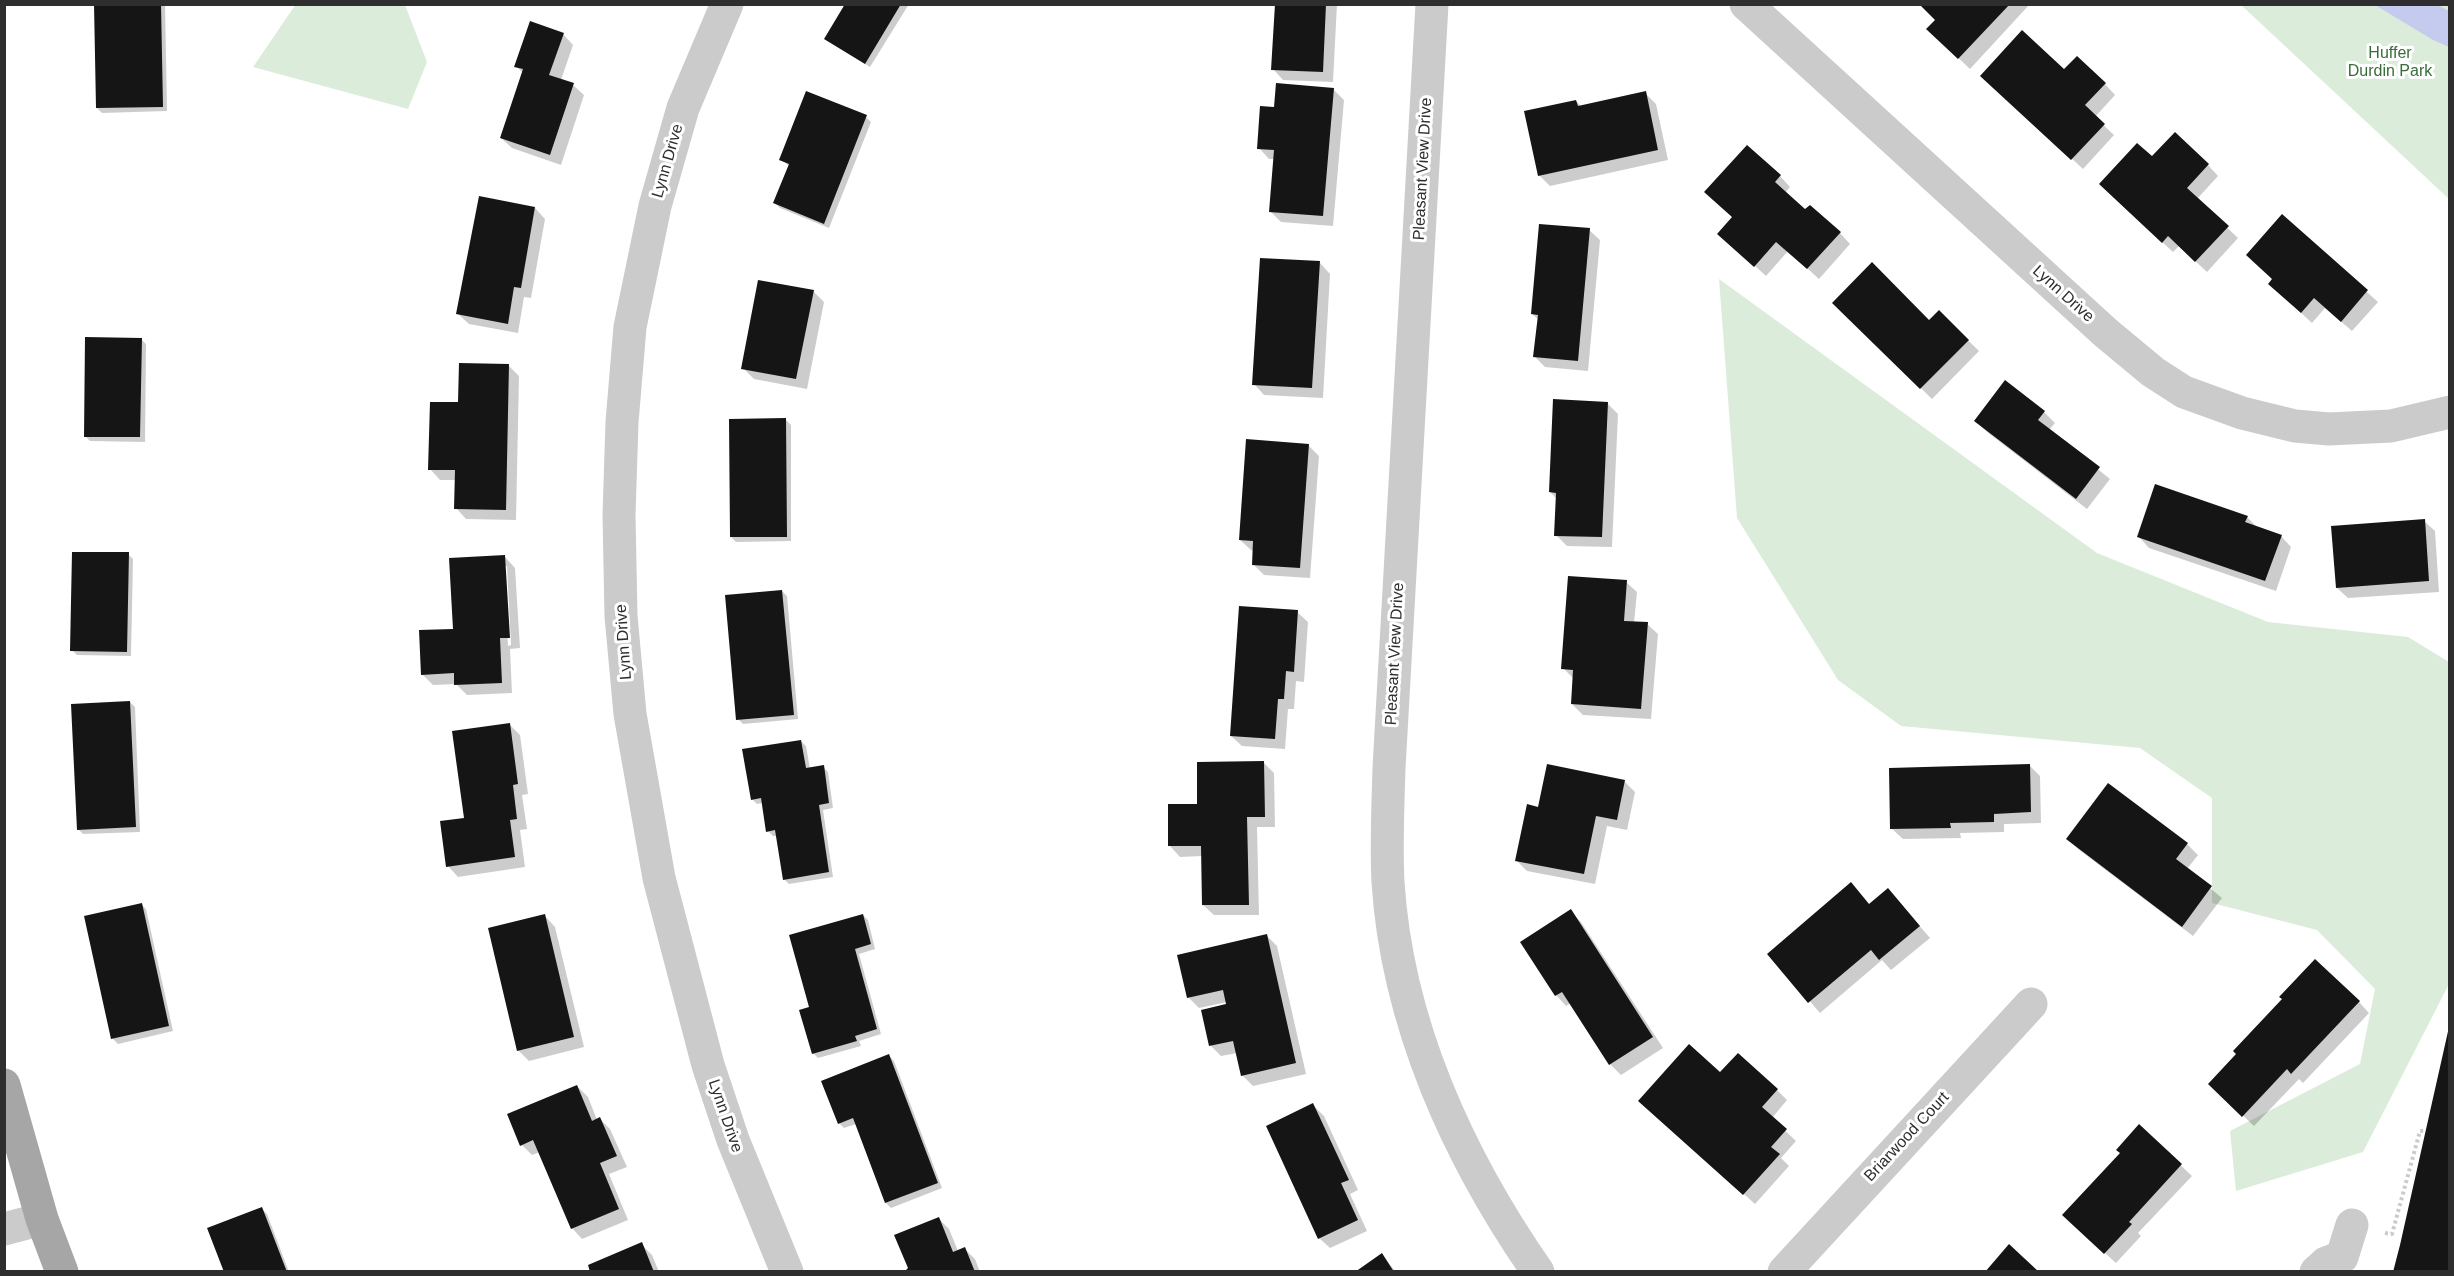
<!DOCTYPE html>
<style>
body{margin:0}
#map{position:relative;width:2454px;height:1276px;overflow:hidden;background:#fff;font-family:Helvetica,sans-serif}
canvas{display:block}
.frame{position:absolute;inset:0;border:6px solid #2e2e2e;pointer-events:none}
</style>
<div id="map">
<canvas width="2454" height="1276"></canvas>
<div class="frame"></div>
</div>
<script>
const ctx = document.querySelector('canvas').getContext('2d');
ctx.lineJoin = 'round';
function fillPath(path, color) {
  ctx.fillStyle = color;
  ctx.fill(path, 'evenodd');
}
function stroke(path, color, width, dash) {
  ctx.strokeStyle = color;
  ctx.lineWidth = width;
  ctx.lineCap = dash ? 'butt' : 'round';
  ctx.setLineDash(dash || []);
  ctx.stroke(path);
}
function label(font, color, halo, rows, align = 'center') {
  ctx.font = font + ' Helvetica,sans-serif';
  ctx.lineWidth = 6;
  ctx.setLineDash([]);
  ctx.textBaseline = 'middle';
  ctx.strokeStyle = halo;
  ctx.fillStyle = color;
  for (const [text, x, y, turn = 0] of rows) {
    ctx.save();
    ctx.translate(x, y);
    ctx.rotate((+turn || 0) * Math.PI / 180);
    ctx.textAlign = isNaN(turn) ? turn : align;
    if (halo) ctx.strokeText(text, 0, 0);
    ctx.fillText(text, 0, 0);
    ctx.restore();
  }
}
const green = new Path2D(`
 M 296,4 L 405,5 L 427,62 L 408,109 L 253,67 Z
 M 2241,5 L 2449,5 L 2449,199 Z
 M 1719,279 L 2097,553 L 2268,622 L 2408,637 L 2449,662 L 2449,984 L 2363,1152 L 2236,1191 L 2230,1131 L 2360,1064 L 2375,989 L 2317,930 L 2212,903 L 2212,798 L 2140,748 L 1901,726 L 1838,680 L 1737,518 Z`);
const water = new Path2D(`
 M 2375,5 L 2438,5 L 2449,11 L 2449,47 L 2433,40 Z`);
const shadow = new Path2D(`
 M 95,4 L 165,4 L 167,111 L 102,113 L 97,108 Z
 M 847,4 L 909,4 L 870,67 L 826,39 Z
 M 1276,4 L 1337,4 L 1333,82 L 1283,80 L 1273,69 Z
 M 1920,4 L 2030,4 L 1970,69 L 1928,29 L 1937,20 Z
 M 563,34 L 573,45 L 561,80 L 573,85 L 584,95 L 561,165 L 512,148 L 501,138 L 523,73 L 516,66 Z
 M 2064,71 L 2105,84 L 2115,95 L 2095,117 L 2114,135 L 2083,169 L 1993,86 Z
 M 1333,89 L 1344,100 L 1333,226 L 1281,222 L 1270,211 L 1275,159 L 1269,159 L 1259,148 L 1275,109 Z
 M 1645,93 L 1656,104 L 1668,160 L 1550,186 L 1539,175 L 1576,101 L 1582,107 Z
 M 866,117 L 871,122 L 829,228 L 780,208 L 775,203 L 789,166 L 781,159 Z
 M 2152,159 L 2208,165 L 2218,176 L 2197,199 L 2238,238 L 2207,272 L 2179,246 L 2173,252 L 2111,195 Z
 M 1780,176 L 1790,187 L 1785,193 L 1805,211 L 1840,233 L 1850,244 L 1819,279 L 1788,251 L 1766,276 L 1719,233 Z
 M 535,208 L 545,219 L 531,298 L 524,297 L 518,333 L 469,324 L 458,314 Z
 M 2282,216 L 2378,302 L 2352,331 L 2325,308 L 2312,323 L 2270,284 L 2274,279 Z
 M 1589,230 L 1600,240 L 1588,371 L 1545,367 L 1535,357 L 1539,320 L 1532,314 Z
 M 1320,263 L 1330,274 L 1323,398 L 1264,395 L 1254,384 Z
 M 813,291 L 824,302 L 807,389 L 754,379 L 743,368 Z
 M 1834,303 L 1930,322 L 1939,312 L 1979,351 L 1932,399 Z
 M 141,339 L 146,344 L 145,442 L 90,441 L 85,436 Z
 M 509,366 L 519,376 L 516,520 L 466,519 L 456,508 L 456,480 L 440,480 L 430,469 L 459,404 Z
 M 1607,403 L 1618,414 L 1612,547 L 1567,546 L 1556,535 L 1557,499 L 1550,492 Z
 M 2044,412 L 2055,423 L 2049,430 L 2110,479 L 2087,509 L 1987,432 L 1976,421 Z
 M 786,420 L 791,425 L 791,541 L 736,542 L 731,537 Z
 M 1308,445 L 1319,456 L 1310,578 L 1264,575 L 1253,564 L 1254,551 L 1251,550 L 1240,540 Z
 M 2247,517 L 2258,528 L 2281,536 L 2291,547 L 2276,591 L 2149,548 L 2139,537 Z
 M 2424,521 L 2435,531 L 2439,592 L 2348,598 L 2337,588 Z
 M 128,554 L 133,559 L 131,656 L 77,655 L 72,650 Z
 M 505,557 L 515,568 L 520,648 L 510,649 L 512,693 L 467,695 L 456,684 L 433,685 L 422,674 ZM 504,566 L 507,566 L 511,645 L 508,646 Z
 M 1626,582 L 1637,592 L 1634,623 L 1647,624 L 1658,634 L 1651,719 L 1583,715 L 1572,704 L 1574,679 L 1563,668 Z
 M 782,591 L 787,596 L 798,719 L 743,724 L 738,719 Z
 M 1297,612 L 1308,622 L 1304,682 L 1296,681 L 1294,709 L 1288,709 L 1285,749 L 1242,746 L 1231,736 Z
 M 130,702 L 135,707 L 140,832 L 83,834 L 78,829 Z
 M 509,724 L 520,735 L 528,794 L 522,795 L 527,829 L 520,830 L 525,867 L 458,877 L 448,866 L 466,820 Z
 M 801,741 L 806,746 L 810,769 L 823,767 L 828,772 L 833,808 L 823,810 L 833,877 L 789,884 L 784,879 L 777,836 L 773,836 L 768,831 L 763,803 L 757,804 L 752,799 Z
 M 1263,762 L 1274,773 L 1275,827 L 1257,827 L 1259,915 L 1214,915 L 1203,905 L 1202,856 L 1180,857 L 1170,846 L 1199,805 Z
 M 2030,766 L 2040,776 L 2041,823 L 2004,824 L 2004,832 L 1960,833 L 1961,838 L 1903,839 L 1892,829 Z
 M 1624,781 L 1635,792 L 1627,830 L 1607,826 L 1595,884 L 1527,871 L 1516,860 L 1539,808 Z
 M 2109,785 L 2187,844 L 2198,855 L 2187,869 L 2222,898 L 2193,936 L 2078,849 L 2068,839 Z
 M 1861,895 L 1870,905 L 1898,901 L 1930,938 L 1891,970 L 1882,960 L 1820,1013 L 1769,954 Z
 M 141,904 L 146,909 L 173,1031 L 118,1044 L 113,1039 Z
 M 1570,911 L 1581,922 L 1663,1048 L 1621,1075 L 1610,1064 L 1571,1003 L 1566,1006 L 1556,995 Z
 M 863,915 L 868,920 L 875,949 L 859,954 L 881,1034 L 859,1041 L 861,1046 L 818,1058 L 813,1053 Z
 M 545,916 L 555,927 L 584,1047 L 529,1061 L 518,1050 Z
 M 1266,935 L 1277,946 L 1306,1074 L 1253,1086 L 1242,1075 L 1237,1053 L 1221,1056 L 1211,1046 L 1228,1006 L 1227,1002 L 1199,1008 L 1189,998 Z
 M 2359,1002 L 2369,1013 L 2303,1083 L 2299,1079 L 2254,1126 L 2210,1084 Z
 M 2450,1030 L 2450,1272 L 2395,1272 Z
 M 889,1056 L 894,1061 L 942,1188 L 891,1208 L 886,1203 L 856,1124 L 844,1128 L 839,1123 Z
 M 1720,1074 L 1777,1090 L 1787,1100 L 1772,1118 L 1796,1141 L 1781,1158 L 1789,1166 L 1755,1204 L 1651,1111 Z
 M 577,1086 L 588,1097 L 597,1120 L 600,1119 L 610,1129 L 627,1167 L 609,1174 L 628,1220 L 582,1239 L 572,1228 L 540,1152 L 532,1155 L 522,1145 Z
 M 1313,1105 L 1324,1116 L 1358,1190 L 1350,1194 L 1367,1231 L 1330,1248 L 1319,1238 Z
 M 2139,1126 L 2192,1176 L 2138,1233 L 2141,1236 L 2116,1263 L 2075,1226 Z
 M 262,1209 L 267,1214 L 289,1272 L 225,1272 Z
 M 939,1219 L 949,1229 L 958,1251 L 965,1249 L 975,1259 L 980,1272 L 906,1272 Z
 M 641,1244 L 652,1255 L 659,1272 L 592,1272 Z
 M 1382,1255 L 1396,1272 L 1358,1272 Z`);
const building = new Path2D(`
 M 94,4 L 161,4 L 163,107 L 96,108 Z
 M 845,4 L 901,4 L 865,64 L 824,39 Z
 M 1275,4 L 1326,4 L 1323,72 L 1271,70 Z
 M 1919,4 L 2010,4 L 1958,59 L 1926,29 L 1935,20 Z
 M 530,21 L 564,33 L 549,75 L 574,83 L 550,155 L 500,138 L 523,69 L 514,67 Z
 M 2022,30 L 2064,69 L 2077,56 L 2106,83 L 2085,105 L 2105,124 L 2071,160 L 1980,76 Z
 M 1276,83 L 1334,88 L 1323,216 L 1269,212 L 1274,150 L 1257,149 L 1260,106 L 1274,107 Z
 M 806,91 L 867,115 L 824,224 L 773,203 L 789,164 L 779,160 Z
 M 1646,91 L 1658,150 L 1538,176 L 1524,111 L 1576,100 L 1578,106 Z
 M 2175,132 L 2209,164 L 2187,188 L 2229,226 L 2195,262 L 2168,236 L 2162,243 L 2099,184 L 2137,143 L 2152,156 Z
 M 1747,145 L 1781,175 L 1775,182 L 1805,209 L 1810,205 L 1841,232 L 1807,269 L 1776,242 L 1754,267 L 1717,234 L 1732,217 L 1704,192 Z
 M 479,196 L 535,207 L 521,288 L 514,287 L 508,324 L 456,314 Z
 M 2282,214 L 2368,290 L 2341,322 L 2314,298 L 2301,313 L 2268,284 L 2272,279 L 2246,255 Z
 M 1539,224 L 1590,228 L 1578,361 L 1533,357 L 1538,315 L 1531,314 Z
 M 1260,258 L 1320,261 L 1312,388 L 1252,385 Z
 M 1872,262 L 1929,320 L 1939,310 L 1969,340 L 1920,389 L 1832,303 Z
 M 758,280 L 814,290 L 796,379 L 741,369 Z
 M 85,337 L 142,338 L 140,437 L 84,437 Z
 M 459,363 L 509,364 L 506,510 L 454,509 L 455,470 L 428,470 L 430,402 L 458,402 Z
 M 2005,380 L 2045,411 L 2038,420 L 2100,467 L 2076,499 L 1974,421 Z
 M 1553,399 L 1608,402 L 1602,537 L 1554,536 L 1556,493 L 1549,492 Z
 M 786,418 L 787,537 L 730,537 L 729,419 Z
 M 1246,439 L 1309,444 L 1300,568 L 1252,565 L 1253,541 L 1239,540 Z
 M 2155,484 L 2248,516 L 2245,522 L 2282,535 L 2265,581 L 2137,537 Z
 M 2425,519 L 2429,581 L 2336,588 L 2331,526 Z
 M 72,552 L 129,552 L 127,652 L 70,651 Z
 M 505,555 L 510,638 L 500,638 L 502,683 L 454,685 L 454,673 L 421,675 L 419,630 L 453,629 L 449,558 Z
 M 1568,576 L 1627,580 L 1624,621 L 1648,622 L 1641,709 L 1571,704 L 1573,670 L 1561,669 Z
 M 782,590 L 794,715 L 736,720 L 725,595 Z
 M 1239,606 L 1298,610 L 1294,672 L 1286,671 L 1284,699 L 1278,699 L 1275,739 L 1230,736 Z
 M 130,701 L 136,827 L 77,830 L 71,704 Z
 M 510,723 L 518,784 L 513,785 L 517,819 L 510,820 L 515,857 L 446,867 L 440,821 L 464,818 L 452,731 Z
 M 801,740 L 806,768 L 824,765 L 829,803 L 819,805 L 829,872 L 783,880 L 775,830 L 766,832 L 761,798 L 751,800 L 742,749 Z
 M 1264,761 L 1265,817 L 1247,817 L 1249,905 L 1202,905 L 1201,846 L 1168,846 L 1168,804 L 1197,804 L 1197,762 Z
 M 1547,764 L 1625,780 L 1617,820 L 1596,816 L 1584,874 L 1515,861 L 1527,804 L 1538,807 Z
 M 2030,764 L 2031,812 L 1994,814 L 1994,822 L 1950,823 L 1951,828 L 1890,829 L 1889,768 Z
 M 2108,783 L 2188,843 L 2176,859 L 2212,886 L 2182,927 L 2066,839 Z
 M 1851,882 L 1869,904 L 1888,888 L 1920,926 L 1879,960 L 1871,950 L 1808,1003 L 1767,954 Z
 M 142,903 L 169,1026 L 111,1039 L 84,916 Z
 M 1571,909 L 1653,1037 L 1609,1065 L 1562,992 L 1555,996 L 1520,942 Z
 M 545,914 L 574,1037 L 517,1051 L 488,928 Z
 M 863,914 L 871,944 L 855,949 L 877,1029 L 855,1036 L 857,1041 L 812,1054 L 799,1010 L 809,1007 L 789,935 Z
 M 1267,934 L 1296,1063 L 1241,1076 L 1233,1041 L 1209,1046 L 1201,1010 L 1226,1004 L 1223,990 L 1187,998 L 1177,955 Z
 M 2315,959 L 2360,1001 L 2291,1074 L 2287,1069 L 2242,1117 L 2208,1084 L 2236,1054 L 2233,1051 L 2282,999 L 2279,997 Z
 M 2449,1027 L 2450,1272 L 2393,1272 L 2400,1245 Z
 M 1689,1044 L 1720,1072 L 1738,1053 L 1778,1089 L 1762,1107 L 1787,1129 L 1771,1147 L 1780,1154 L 1743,1195 L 1638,1101 Z
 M 889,1054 L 938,1183 L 885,1203 L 853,1118 L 838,1124 L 821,1081 Z
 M 577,1085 L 592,1121 L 600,1117 L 617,1156 L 600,1163 L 619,1209 L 571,1229 L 533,1140 L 520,1146 L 507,1114 Z
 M 1313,1103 L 1349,1180 L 1341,1183 L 1358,1220 L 1318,1239 L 1266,1126 Z
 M 2139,1124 L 2182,1164 L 2129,1222 L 2132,1224 L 2104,1254 L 2062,1215 L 2120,1153 L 2116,1150 Z
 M 262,1207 L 287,1272 L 224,1272 L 207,1228 Z
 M 939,1217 L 953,1252 L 965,1247 L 975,1272 L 904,1272 L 908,1268 L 894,1235 Z
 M 642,1242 L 654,1272 L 590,1272 L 588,1265 Z
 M 2009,1244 L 2039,1272 L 1985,1272 Z
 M 1382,1253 L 1394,1272 L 1355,1272 Z`);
const path = new Path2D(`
 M 2385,1233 L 2392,1234 L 2420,1131 L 2425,1131`);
const minor = new Path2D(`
 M 727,4 L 683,108 L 655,206 L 630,327 L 622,422 L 619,515 L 621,616 L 630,714 L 659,878 L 708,1065 L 733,1140 L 787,1272
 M 1432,4 L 1389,768 C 1388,806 1386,844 1388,882 C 1397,1023 1458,1157 1538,1272
 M 1746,4 L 2106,333 L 2153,372 L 2184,392 L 2242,413 L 2295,426 L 2329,429 L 2391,426 L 2450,412
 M 4,1229 L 42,1219
 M 1784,1272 L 2031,1004
 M 2316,1272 L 2326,1263 L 2342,1257 L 2352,1225`);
const major = new Path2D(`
 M 4,1085 L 42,1219 L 62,1272`);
const parkNames = [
 ["Huffer",2390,54],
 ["Durdin Park",2390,72]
];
const streetNames = [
 ["Lynn Drive",668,161,-74],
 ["Pleasant View Drive",1423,169,-87],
 ["Lynn Drive",2063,294,42],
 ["Lynn Drive",624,642,-94],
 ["Pleasant View Drive",1395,654,-87],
 ["Lynn Drive",725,1116,71],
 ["Briarwood Court",1907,1137,-47]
];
fillPath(green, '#dbedda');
fillPath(water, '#c5cbee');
fillPath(shadow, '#0003');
fillPath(building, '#151515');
stroke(path, '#cbcbcb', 4, [3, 3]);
stroke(minor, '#cbcbcb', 33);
stroke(major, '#a6a6a6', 33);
label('16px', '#386d38', '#fff', parkNames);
label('16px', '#2e2e2e', '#fff', streetNames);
</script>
